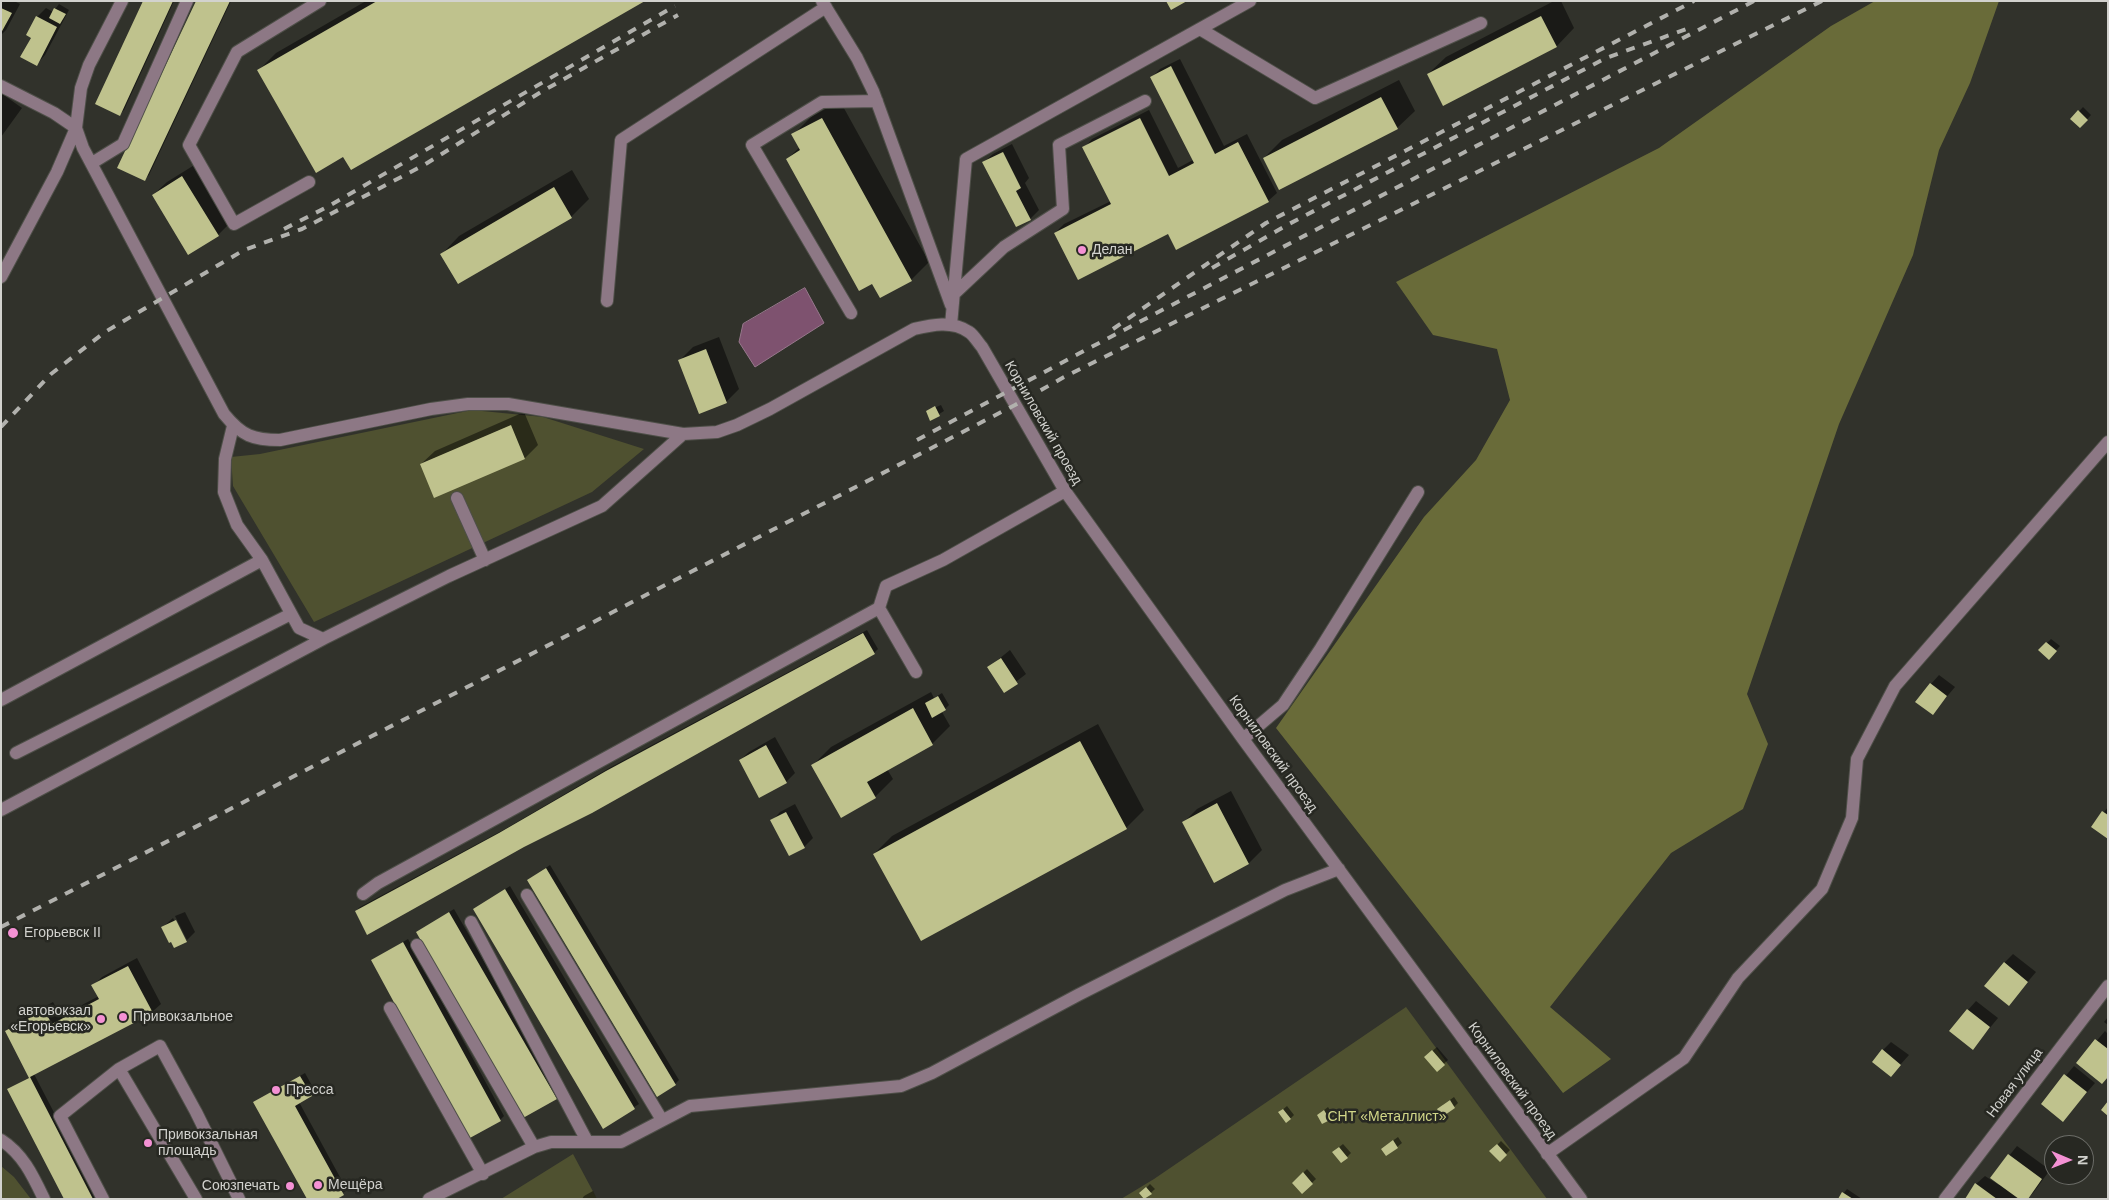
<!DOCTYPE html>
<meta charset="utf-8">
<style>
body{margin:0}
#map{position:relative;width:2109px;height:1200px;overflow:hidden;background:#31322b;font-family:Arial,sans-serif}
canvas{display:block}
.frame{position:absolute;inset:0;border:2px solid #d2d2ce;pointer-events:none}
.north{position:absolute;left:2044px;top:1135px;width:50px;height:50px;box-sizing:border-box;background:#272822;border:1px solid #6b6c67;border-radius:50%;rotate:91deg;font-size:14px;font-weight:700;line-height:20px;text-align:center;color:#d2d2ce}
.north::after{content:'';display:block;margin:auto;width:18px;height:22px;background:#f491d4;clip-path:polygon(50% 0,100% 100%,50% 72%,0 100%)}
</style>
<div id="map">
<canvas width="2109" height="1200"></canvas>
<div class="frame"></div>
<div class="north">N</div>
</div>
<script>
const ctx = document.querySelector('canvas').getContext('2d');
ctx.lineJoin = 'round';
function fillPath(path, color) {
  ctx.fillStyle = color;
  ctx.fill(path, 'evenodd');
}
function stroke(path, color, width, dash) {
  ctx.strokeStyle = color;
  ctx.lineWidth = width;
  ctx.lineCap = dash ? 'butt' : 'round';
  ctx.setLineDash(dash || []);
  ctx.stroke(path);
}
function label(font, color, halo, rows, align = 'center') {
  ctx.font = font + ' Arial,sans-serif';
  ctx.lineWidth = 5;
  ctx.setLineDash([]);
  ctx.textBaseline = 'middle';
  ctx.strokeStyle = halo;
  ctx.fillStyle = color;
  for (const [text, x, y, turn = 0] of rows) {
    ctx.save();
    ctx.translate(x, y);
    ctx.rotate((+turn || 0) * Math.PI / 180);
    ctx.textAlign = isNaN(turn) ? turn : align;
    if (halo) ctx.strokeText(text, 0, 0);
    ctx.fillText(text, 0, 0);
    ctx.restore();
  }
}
const green = new Path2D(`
 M 472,410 L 543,417 L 644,449 L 592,492 L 314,622 L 233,486 L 231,457 L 260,454 Z
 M 1406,1007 L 1547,1199 L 1121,1199 L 1154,1179 Z
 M 573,1154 L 597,1199 L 501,1199 Z
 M 1,1166 L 14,1177 L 31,1199 L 1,1199 Z`);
const forest = new Path2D(`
 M 1875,1 L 1999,1 L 1970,83 L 1939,150 L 1913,255 L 1839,424 L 1747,694 L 1768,744 L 1743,809 L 1671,853 L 1550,1007 L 1611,1059 L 1563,1093 L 1276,728 L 1424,517 L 1476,460 L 1510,400 L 1497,349 L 1433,335 L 1396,282 L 1659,148 L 1831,26 Z`);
const water = new Path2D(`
 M 805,288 L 824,323 L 755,367 L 739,342 L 743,324 Z`);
const shadow = new Path2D(`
 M 1,1 L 14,1 L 20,4 L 6,30 L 1,35 Z
 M 144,1 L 174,1 L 124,110 L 120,114 Z
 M 197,1 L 231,1 L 149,175 L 145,179 Z
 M 366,1 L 642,1 L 344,156 L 259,70 L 276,53 Z
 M 1554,1 L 1561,1 L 1574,28 L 1557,46 L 1443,104 L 1428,74 L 1446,57 Z
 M 59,4 L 69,10 L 45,55 L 37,64 L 32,37 L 37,17 L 46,8 L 53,12 Z
 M 1180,59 L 1224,146 L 1247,134 L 1277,193 L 1268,201 L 1168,233 L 1055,233 L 1064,224 L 1111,201 L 1084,148 L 1092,139 L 1149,110 L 1178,168 L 1193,160 L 1151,78 L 1160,69 Z
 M 1399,80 L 1415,111 L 1397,128 L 1264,158 L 1282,140 Z
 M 1,93 L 22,108 L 1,137 Z
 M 840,101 L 929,262 L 911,280 L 787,159 L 800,147 L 793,135 L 811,117 Z
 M 2083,107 L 2091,115 L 2080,127 L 2072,119 Z
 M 1012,144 L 1029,178 L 1025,183 L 1039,210 L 1030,219 L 984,162 L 993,154 Z
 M 196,164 L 231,222 L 218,235 L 153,195 L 167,182 Z
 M 572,170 L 589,199 L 571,217 L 442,254 L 459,236 Z
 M 719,337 L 739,389 L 726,402 L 679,361 L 693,347 Z
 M 941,405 L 944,411 L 931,419 L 927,411 Z
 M 524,412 L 538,445 L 525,458 L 435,496 L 421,464 L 435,451 Z
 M 867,630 L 878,649 L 874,653 L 356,911 L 360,907 L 505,829 L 611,767 Z
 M 2051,639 L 2060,646 L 2049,658 L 2040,650 Z
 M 1010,650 L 1026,674 L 1004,691 L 989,667 Z
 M 1939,675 L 1955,687 L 1933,713 L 1931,684 Z
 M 931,692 L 934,698 L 942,693 L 949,705 L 942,712 L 950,726 L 932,744 L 887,769 L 893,779 L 875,797 L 813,765 L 831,747 Z
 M 1098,724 L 1144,810 L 1126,828 L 921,940 L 874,854 L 892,836 Z
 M 775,737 L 795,773 L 786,782 L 740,760 L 749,752 Z
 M 1231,791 L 1262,850 L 1249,863 L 1214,881 L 1183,823 L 1197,809 Z
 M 795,804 L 813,838 L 804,847 L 772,821 L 780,812 Z
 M 2108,807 L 2108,837 L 2093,826 Z
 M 550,865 L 679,1080 L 675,1084 L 528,880 Z
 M 510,886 L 639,1104 L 603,1127 L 475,909 Z
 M 454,909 L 560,1094 L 556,1098 L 417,932 Z
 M 185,912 L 195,932 L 186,941 L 163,927 L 173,918 L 184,940 L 187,940 L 175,916 Z
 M 408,939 L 504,1116 L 500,1120 L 372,960 Z
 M 2013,954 L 2036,972 L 2009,1004 L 2004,963 Z
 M 137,958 L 161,1004 L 152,1012 L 34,1074 L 99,1199 L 65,1199 L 9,1089 L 30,1077 L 6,1031 L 15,1023 L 53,1002 L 61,1016 L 99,996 L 93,986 L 102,977 Z
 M 1976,1001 L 1998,1018 L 1973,1048 L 1968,1010 Z
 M 2108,1017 L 2108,1025 L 2104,1022 Z
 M 2105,1031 L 2108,1034 L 2108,1077 L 2078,1063 Z
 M 1891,1042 L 1909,1055 L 1891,1075 L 1883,1050 Z
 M 1437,1047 L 1448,1060 L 1437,1070 L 1430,1053 Z
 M 2074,1066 L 2095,1083 L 2063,1120 L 2042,1104 Z
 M 305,1073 L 315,1091 L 299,1102 L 347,1190 L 334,1199 L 255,1102 Z
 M 1454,1097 L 1458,1103 L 1454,1107 L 1443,1105 Z
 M 1287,1106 L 1294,1115 L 1290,1119 L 1280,1112 Z
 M 1328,1107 L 1333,1115 L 1329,1119 L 1318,1115 Z
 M 1398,1137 L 1402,1143 L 1387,1155 L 1387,1145 Z
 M 1501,1141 L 1510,1150 L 1500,1160 L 1491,1151 Z
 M 1343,1144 L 1351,1153 L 1347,1157 L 1338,1148 Z
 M 2017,1146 L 2050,1170 L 2033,1193 L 2027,1199 L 1968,1199 L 1976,1184 L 1985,1176 L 1999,1185 L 2000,1183 L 1992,1177 Z
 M 1307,1169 L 1316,1179 L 1302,1192 L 1293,1183 Z
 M 1150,1184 L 1155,1189 L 1145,1198 L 1141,1193 Z
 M 1847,1189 L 1862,1199 L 1839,1199 Z
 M 593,1191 L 597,1199 L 582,1199 L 584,1196 Z`);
const building = new Path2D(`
 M 143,1 L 173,1 L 120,116 L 95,104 Z
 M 196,1 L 230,1 L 145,181 L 117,168 Z
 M 377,1 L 645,1 L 351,170 L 343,157 L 316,173 L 257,70 Z
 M 1166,1 L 1187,1 L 1171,10 Z
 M 1,8 L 12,13 L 1,33 Z
 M 54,8 L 66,14 L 60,24 L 49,18 Z
 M 36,16 L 57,27 L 37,66 L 20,57 L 31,38 L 26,35 Z
 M 1541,16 L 1557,47 L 1443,106 L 1427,74 Z
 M 1171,66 L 1215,154 L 1238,142 L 1269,202 L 1176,250 L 1168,234 L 1078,280 L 1054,233 L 1111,204 L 1082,147 L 1140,118 L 1169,176 L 1194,163 L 1150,77 Z
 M 1381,97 L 1398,129 L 1279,190 L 1263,158 Z
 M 2078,110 L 2088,120 L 2080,128 L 2070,119 Z
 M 822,118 L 912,281 L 880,298 L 872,284 L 859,291 L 786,159 L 800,150 L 791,134 Z
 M 1003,152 L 1021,188 L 1016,191 L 1031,220 L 1016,227 L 982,162 Z
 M 182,176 L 219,236 L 188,255 L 152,195 Z
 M 554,187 L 572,218 L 458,284 L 440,254 Z
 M 706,349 L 727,403 L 699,414 L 678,360 Z
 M 935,406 L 940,416 L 930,421 L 926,411 Z
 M 511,425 L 525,459 L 434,498 L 420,464 Z
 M 863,633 L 875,654 L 592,813 L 524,847 L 367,935 L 355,911 L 499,833 L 606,771 Z
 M 2046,642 L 2057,651 L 2049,660 L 2038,650 Z
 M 1001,658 L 1018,684 L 1004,693 L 987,667 Z
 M 1930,683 L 1947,696 L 1933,715 L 1915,702 Z
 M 938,696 L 946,710 L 932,718 L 925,703 Z
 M 913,708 L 933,745 L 867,782 L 876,798 L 841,818 L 811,765 Z
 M 1080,741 L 1127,829 L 921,941 L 873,854 Z
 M 766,745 L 787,783 L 759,798 L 739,760 Z
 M 1217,803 L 1249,864 L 1214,883 L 1182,822 Z
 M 2102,811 L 2108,815 L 2108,839 L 2091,827 Z
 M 786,812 L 805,848 L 789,856 L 770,820 Z
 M 546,868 L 676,1085 L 657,1097 L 527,880 Z
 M 505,889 L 635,1109 L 603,1129 L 473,909 Z
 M 449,912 L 557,1099 L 523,1118 L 416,932 Z
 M 176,920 L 187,942 L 174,948 L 171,942 L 169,943 L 161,927 Z
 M 403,942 L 501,1121 L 468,1139 L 371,960 Z
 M 2004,962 L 2028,982 L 2009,1006 L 1984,986 Z
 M 128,966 L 153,1013 L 30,1077 L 93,1199 L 64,1199 L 7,1089 L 29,1078 L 5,1031 L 44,1010 L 52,1024 L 99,999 L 91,985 Z
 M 1967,1009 L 1990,1027 L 1973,1050 L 1949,1031 Z
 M 2095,1039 L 2108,1049 L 2108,1077 L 2102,1084 L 2076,1063 Z
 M 1882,1049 L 1901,1065 L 1891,1077 L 1872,1062 Z
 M 1432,1050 L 1445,1065 L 1437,1072 L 1424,1057 Z
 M 2064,1074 L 2087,1092 L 2063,1122 L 2041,1104 Z
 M 300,1076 L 312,1096 L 295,1106 L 344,1195 L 337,1199 L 307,1199 L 253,1102 Z
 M 1450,1100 L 1455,1108 L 1442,1117 L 1437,1109 Z
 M 2108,1101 L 2108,1116 L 2101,1110 Z
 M 1283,1109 L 1291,1119 L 1286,1123 L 1278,1112 Z
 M 1324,1110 L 1330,1120 L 1322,1124 L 1317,1115 Z
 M 1393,1140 L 1398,1148 L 1386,1156 L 1381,1149 Z
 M 1497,1144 L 1507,1155 L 1500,1162 L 1489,1151 Z
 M 1339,1147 L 1348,1158 L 1341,1163 L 1332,1152 Z
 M 2008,1154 L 2042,1179 L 2028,1199 L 2019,1199 L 1990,1178 Z
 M 1303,1172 L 1313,1184 L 1302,1194 L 1292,1183 Z
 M 1975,1183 L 1997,1199 L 1965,1199 Z
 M 1146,1187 L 1152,1194 L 1144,1199 L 1139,1193 Z
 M 1842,1192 L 1853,1199 L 1838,1199 Z`);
const minor = new Path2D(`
 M 822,1 L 857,58 L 873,91 L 951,305
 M 1200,29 L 1315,98 L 1481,23
 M 1,86 L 54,113 L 76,128
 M 76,128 L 83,148 L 224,414 C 242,436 253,440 280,440 L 431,409 L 468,404 L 508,404 L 683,434 L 717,432 L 737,425 L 770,409 L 914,329 C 931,325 952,320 969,332 C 974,335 978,343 982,347 L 1065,491 L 1243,739 L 1581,1199
 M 92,163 L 123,144 L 187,1
 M 309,182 L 234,224 L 189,145 L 237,52 L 320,1
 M 1,277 L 57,172 L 76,128 L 81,88 L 89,65 L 122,1
 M 954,294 L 1004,247 L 1063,209 L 1059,145 L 1145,101
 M 607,301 L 621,140 L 826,7
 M 851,313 L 752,145 L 822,102 L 877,101
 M 951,325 L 966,159 L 1250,1
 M 233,426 L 225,459 L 224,492 L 237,525 L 262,560 L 299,628 L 323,639 L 449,576 L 602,506 L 683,434
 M 457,498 L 485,560
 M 879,608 L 916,672
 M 1,700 L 262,560
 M 1243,739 L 1283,705 L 1321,648 L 1418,492
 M 16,753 L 291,614
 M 1,810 L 323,639
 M 363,894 L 378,883 L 879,608 L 886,586 L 943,560 L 1065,491
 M 527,895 L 662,1120
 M 471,922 L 587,1141
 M 417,945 L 534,1147
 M 390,1008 L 483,1174
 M 1,1140 C 23,1154 33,1176 44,1199
 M 1547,1154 L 1684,1058 L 1738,978 L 1822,889 L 1852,818 L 1857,759 L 1895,686 L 2108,442
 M 103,1199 L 60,1116 L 119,1069
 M 196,1199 L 119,1069 L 160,1046 L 196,1112 L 239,1199
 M 429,1199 L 534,1147 L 551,1142 L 621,1142 L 690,1106 L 901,1086 L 932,1073 L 1078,995 L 1285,890 L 1339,869
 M 1945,1199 L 2108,986`);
const rail = new Path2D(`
 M 284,229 L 327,207 L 675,6
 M 1212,268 L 1289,224 L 1606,58 L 1692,27
 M 1113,329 L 1266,223 L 1694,1
 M 1,427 L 51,374 L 105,332 L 244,250 L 302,229 L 424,165 L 541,92 L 678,15
 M 917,440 L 1078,354 L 1754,1
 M 1,927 L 1015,405 L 1064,377 L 1822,1`);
const markers = [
 [1082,250,5,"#f491d4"],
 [13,933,6,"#f491d4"],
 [123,1017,5,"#f491d4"],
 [101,1019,5,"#f491d4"],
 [276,1090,5,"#f491d4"],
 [148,1143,5,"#f491d4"],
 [318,1185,5,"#f491d4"],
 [290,1186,5,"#f491d4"]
];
const poiNames = [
 ["Делан",1092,250],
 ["Егорьевск II",24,933],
 ["автовокзал",91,1011,"right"],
 ["«Егорьевск»",91,1027,"right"],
 ["Привокзальное",133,1017],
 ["Пресса",286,1090],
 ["Привокзальная",158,1135],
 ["площадь",158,1151],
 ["Мещёра",328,1185],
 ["Союзпечать",280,1186,"right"]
];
const streetNames = [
 ["Корниловский проезд",1043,423,60],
 ["Корниловский проезд",1273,754,54],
 ["Корниловский проезд",1512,1081,54],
 ["Новая улица",2015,1083,-53]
];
const parkNames = [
 ["СНТ «Металлист»",1387,1117]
];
fillPath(green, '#4f5130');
fillPath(forest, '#696b39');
fillPath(water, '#7e526f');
stroke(water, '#97788c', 1);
fillPath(shadow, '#0007');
fillPath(building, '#bfc28d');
stroke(minor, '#4e4f48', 14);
stroke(minor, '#8d7885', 12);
stroke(rail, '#b1b1ad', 4, [9, 9]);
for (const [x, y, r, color] of markers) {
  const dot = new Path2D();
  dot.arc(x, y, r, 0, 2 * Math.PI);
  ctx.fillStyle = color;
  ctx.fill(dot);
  stroke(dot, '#272822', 2);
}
label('14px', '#d2d2ce', '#272822', poiNames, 'left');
label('14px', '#d2d2ce', '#272822', streetNames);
label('14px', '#d2d788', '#272822', parkNames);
</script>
